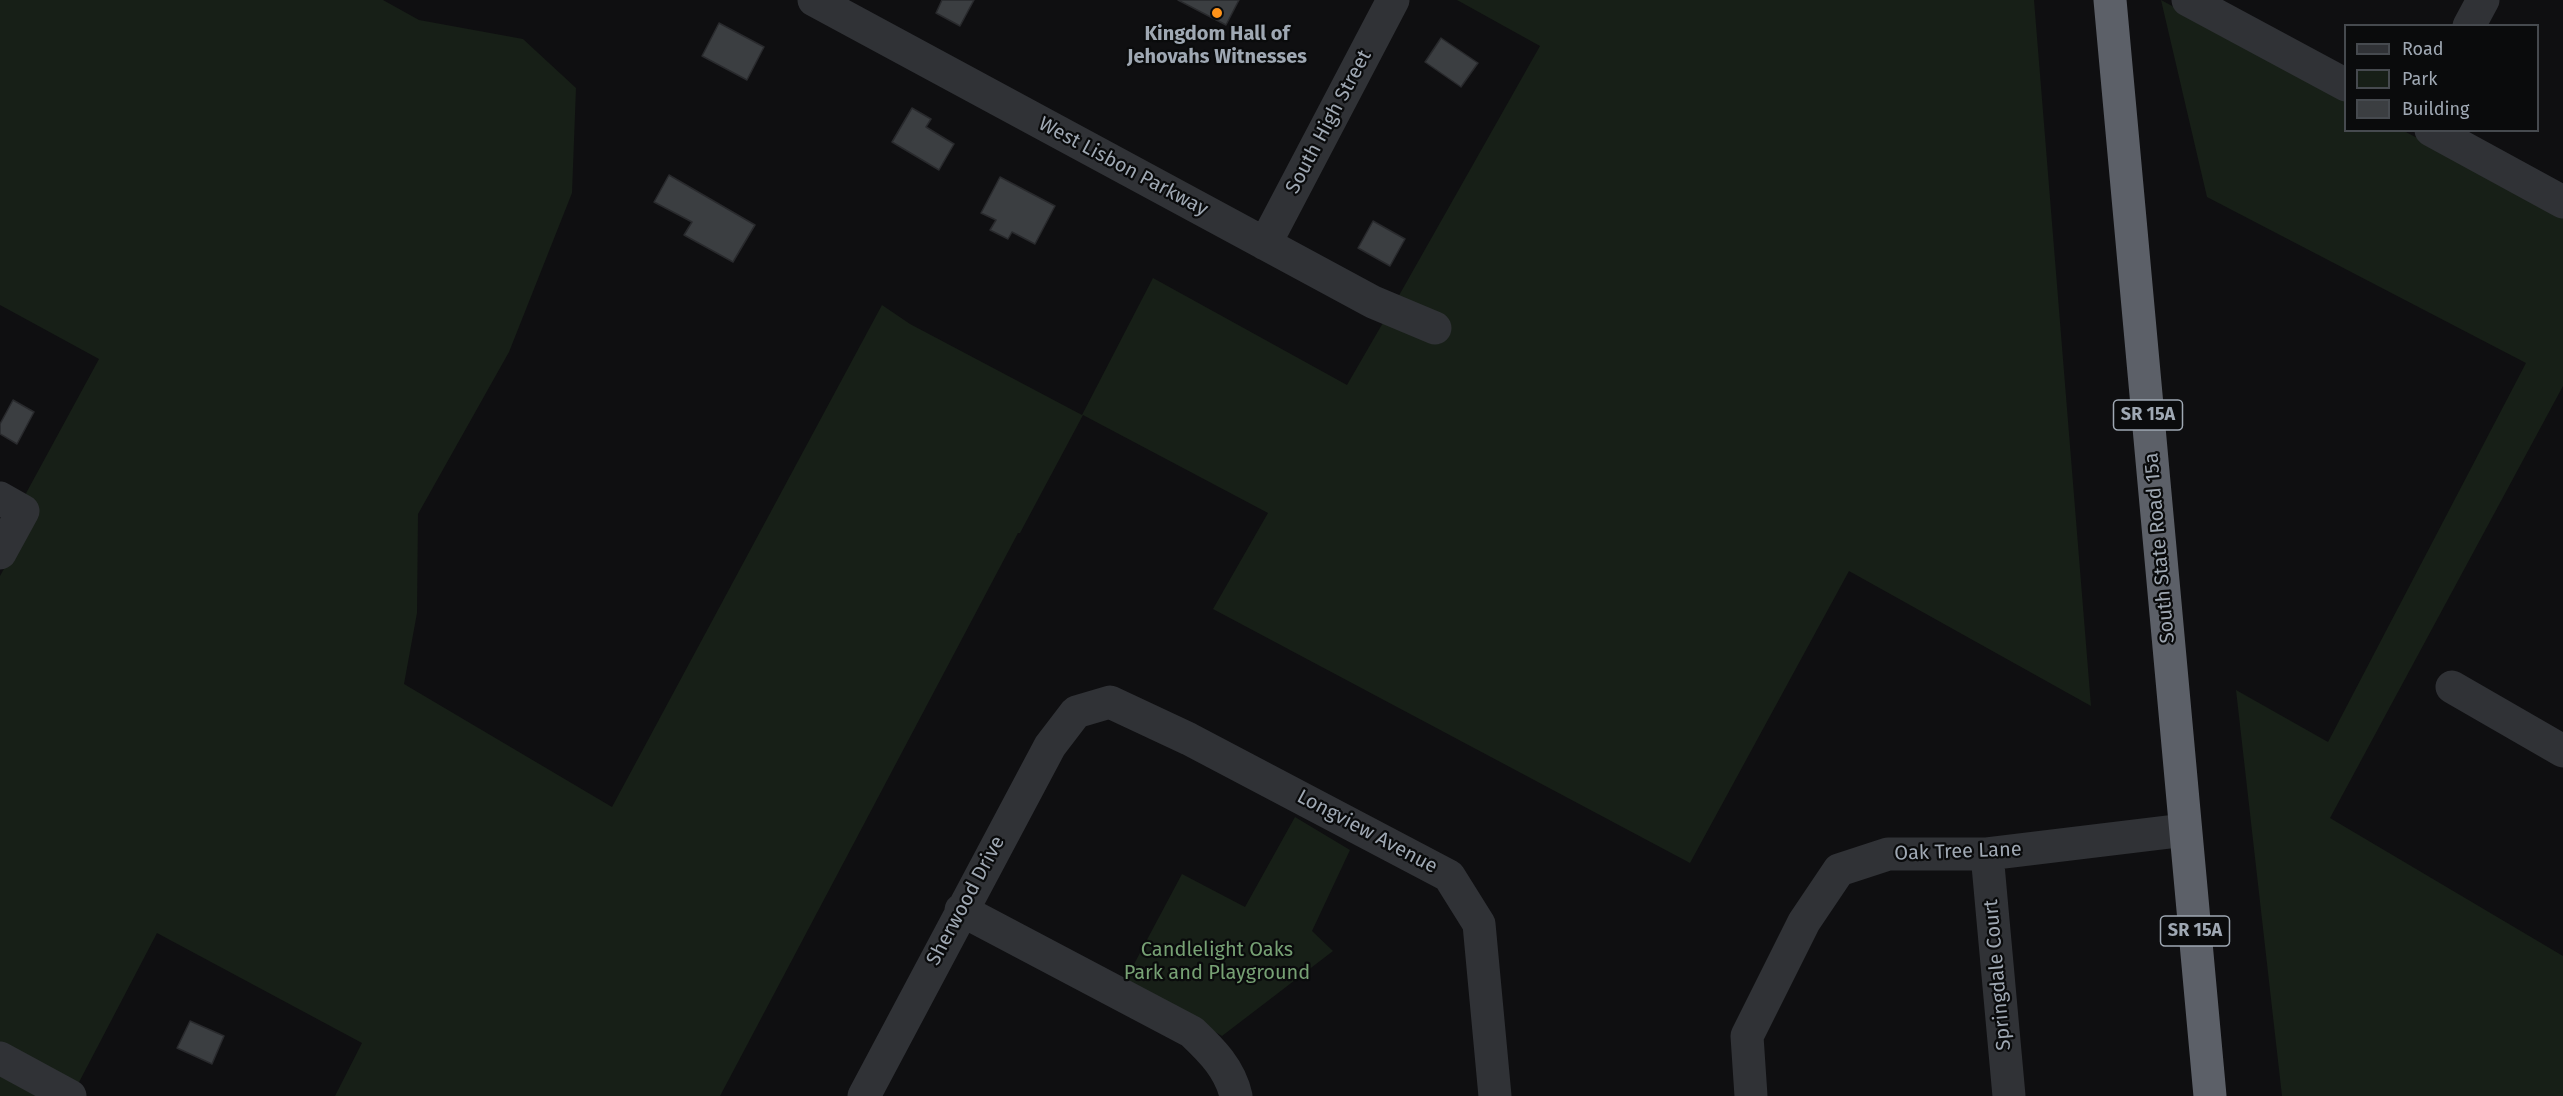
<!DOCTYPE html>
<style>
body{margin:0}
#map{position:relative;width:2563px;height:1096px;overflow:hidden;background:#0f0f11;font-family:"Fira Sans",sans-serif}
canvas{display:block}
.legend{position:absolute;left:2344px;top:24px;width:195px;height:108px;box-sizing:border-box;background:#0a0b0c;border:2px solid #464a4f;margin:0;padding:8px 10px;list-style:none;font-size:18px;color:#9fa8b3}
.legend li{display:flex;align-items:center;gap:12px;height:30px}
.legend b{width:30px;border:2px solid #464a4f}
</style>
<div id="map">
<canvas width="2563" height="1096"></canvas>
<ul class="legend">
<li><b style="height:8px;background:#303236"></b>Road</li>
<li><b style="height:16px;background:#171f17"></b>Park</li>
<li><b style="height:16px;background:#3b3e41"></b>Building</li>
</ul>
</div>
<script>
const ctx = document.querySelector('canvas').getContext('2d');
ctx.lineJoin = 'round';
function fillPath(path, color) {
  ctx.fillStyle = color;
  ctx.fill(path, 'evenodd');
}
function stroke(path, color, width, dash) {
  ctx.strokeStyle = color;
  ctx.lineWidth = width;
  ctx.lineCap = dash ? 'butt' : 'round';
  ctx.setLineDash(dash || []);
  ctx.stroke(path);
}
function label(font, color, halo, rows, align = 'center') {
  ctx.font = font + ' "Fira Sans",sans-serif';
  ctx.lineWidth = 4.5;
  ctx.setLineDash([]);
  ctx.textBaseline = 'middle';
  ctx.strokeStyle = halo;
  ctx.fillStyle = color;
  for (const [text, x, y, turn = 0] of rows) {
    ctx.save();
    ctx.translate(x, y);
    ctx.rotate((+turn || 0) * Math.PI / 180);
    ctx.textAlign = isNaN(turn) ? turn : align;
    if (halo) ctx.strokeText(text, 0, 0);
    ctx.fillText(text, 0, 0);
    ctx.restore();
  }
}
const green = new Path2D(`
 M 0,0 L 383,0 L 419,20 L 523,39 L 576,88 L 572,193 L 509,352 L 418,514 L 417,613 L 404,684 L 612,807 L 882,305 L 910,324 L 1082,415 L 1153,278 L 1347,385 L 1384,321 L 1440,344 L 1449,321 L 1397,299 L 1540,46 L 1457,0 L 2034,0 L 2091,706 L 1849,571 L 1690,863 L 1213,609 L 1268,513 L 1083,415 L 1020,533 L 1018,533 L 720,1096 L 335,1096 L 362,1043 L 157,933 L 77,1086 L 0,1044 L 0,576 L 38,506 L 24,497 L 99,359 L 0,305 Z
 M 2161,0 L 2345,99 L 2346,130 L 2404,131 L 2563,216 L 2563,386 L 2330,818 L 2563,956 L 2563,1096 L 2282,1096 L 2236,690 L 2328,742 L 2526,363 L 2207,197 Z
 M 1295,817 L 1350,850 L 1312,931 L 1333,951 L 1222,1036 L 1125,981 L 1182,874 L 1245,907 Z
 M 0,1072 L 44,1096 L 0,1096 Z`);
const building = new Path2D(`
 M 942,0 L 974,0 L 960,26 L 936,13 Z
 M 1178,0 L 1239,0 L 1226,25 Z
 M 719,23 L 764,47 L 747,80 L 702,56 Z
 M 1441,38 L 1478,63 L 1461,87 L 1425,62 Z
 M 912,108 L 931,119 L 926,127 L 954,144 L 939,170 L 892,142 Z
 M 669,175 L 755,225 L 733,262 L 684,235 L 692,222 L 654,202 Z
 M 1000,177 L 1055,206 L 1035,244 L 1012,232 L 1008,239 L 990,230 L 996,220 L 981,213 Z
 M 1373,221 L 1405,239 L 1390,266 L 1358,248 Z
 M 13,400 L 34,412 L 17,444 L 0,434 L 0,424 Z
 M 190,1021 L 224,1036 L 212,1064 L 177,1048 Z`);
const minor = new Path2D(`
 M 814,0 L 1373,302 L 1435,328
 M 2188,0 L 2346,85
 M 2469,26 L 2483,0
 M 2431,130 L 2563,202
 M 1265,244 L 1393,0
 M 0,498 L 23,511 L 0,553
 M 2452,687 L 2563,751
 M 1987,854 L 2009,1096
 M 961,910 L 1192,1032 C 1212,1051 1230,1069 1236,1096
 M 0,1058 L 70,1096
 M 864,1096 L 1050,746 L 1076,712 L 1110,702 L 1189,739 L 1449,876 L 1479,924 L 1495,1096
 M 1751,1096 L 1747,1036 L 1804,922 L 1839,870 L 1888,854 L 1987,854 L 2185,830`);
const highway = new Path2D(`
 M 2110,0 L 2210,1096`);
const markers = [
 [1217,13,6,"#ff9319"]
];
const shields = [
 [2148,415,69],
 [2195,931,69]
];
const shieldNames = [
 ["SR 15A",2148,415],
 ["SR 15A",2195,931]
];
const poiNames = [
 ["Kingdom Hall of",1217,34],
 ["Jehovahs Witnesses",1217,57]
];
const streetNames = [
 ["South High Street",1329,122,-62],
 ["West Lisbon Parkway",1123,167,28],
 ["South State Road 15a",2160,548,-95],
 ["Longview Avenue",1367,832,28],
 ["Oak Tree Lane",1958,852,-2],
 ["Sherwood Drive",966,901,-62],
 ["Springdale Court",1998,975,-95]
];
const parkNames = [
 ["Candlelight Oaks",1217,950],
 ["Park and Playground",1217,973]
];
fillPath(green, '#171f17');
fillPath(building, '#3b3e41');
stroke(building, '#292a2d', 1.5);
stroke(minor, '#303236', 33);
stroke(highway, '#5c6068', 33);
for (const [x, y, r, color] of markers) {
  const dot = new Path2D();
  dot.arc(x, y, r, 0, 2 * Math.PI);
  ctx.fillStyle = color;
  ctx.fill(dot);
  stroke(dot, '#0a0b0c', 2);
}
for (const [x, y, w] of shields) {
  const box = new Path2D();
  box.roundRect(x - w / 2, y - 15, w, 30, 4.5);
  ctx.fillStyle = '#0a0b0c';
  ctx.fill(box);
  stroke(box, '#9fa8b3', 1.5);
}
label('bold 18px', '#9fa8b3', null, shieldNames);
label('bold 20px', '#9fa8b3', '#0a0b0c', poiNames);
label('20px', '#9fa8b3', '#0a0b0c', streetNames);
label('20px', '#77a174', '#0a0b0c', parkNames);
</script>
